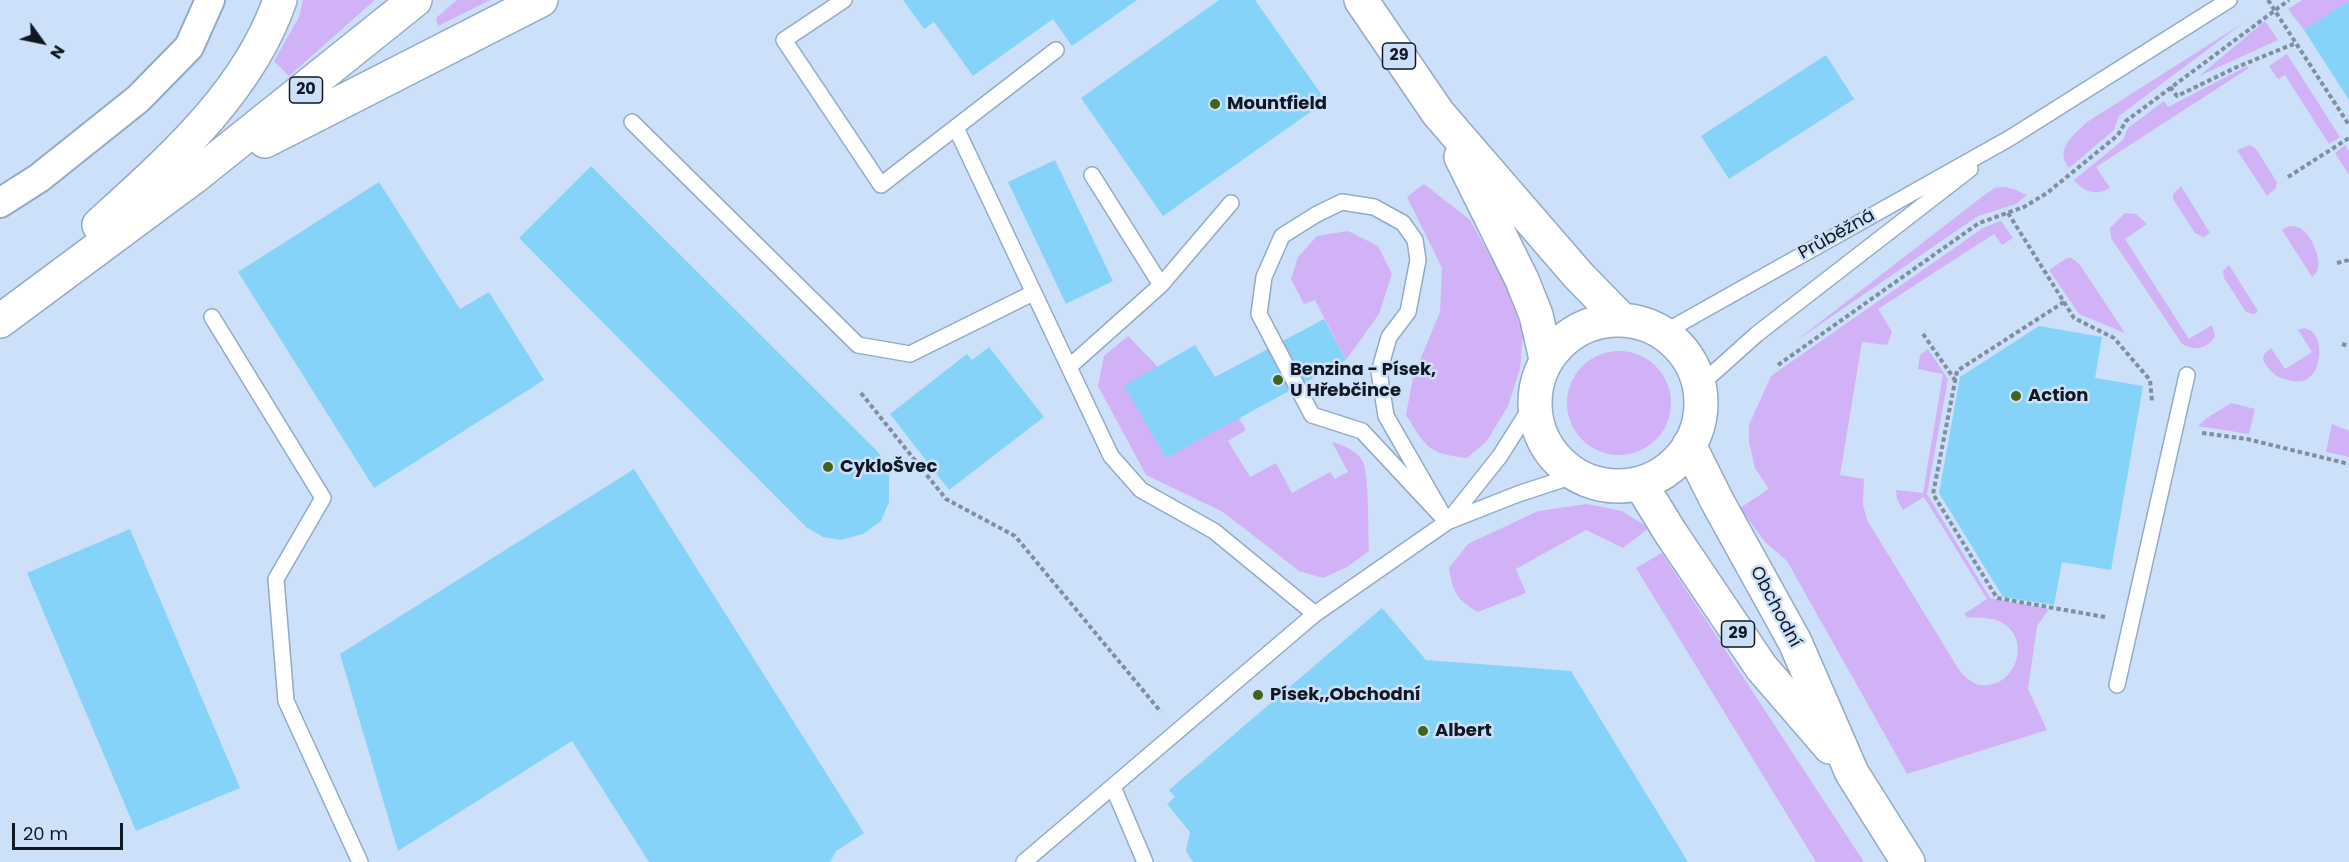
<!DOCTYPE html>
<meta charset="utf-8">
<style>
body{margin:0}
#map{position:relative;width:2349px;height:862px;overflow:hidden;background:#cde0f9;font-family:Poppins,sans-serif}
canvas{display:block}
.north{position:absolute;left:12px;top:12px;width:60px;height:60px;-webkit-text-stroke:4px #cde0f9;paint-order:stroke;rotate:123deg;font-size:16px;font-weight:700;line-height:24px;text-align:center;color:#101823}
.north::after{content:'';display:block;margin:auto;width:21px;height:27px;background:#101823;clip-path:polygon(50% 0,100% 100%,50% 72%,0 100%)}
.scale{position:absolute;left:12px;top:823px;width:111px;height:27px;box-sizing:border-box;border:3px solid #101823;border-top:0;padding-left:8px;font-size:18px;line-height:21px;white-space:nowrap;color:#101823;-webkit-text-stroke:4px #cde0f9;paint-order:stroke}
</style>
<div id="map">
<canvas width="2349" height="862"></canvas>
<div class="north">N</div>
<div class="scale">20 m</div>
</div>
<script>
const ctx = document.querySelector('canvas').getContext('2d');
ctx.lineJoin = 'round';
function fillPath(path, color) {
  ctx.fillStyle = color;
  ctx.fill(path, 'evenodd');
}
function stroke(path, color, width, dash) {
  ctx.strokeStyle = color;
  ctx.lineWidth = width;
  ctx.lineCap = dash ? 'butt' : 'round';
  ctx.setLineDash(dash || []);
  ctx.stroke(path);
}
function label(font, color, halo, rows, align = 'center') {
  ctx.font = font + ' Poppins,sans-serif';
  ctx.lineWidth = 5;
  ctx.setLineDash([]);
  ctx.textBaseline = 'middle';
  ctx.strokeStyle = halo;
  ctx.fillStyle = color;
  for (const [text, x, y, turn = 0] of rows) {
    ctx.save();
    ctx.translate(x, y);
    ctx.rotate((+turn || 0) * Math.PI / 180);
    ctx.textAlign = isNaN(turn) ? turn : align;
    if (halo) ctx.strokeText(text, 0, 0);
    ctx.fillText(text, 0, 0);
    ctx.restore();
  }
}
const green = new Path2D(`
 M 303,0 L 375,0 L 289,76 L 274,61 L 299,17 Z
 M 457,0 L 490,0 L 438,26 L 436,18 Z
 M 2302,0 L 2349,0 L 2349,1 L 2304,30 L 2288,9 Z
 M 2265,21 L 2278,40 L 2199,76 Z
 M 2243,23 L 2119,116 L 2114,130 L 2069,168 C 2054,149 2073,136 2087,122 Z
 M 2287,54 L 2340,137 L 2329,144 L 2285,75 L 2278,79 L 2269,66 Z
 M 2247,66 L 2249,68 L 2096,167 L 2110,188 C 2096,196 2083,192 2074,180 L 2123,140 L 2128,128 L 2164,101 L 2168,107 Z
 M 2250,145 L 2256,149 L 2277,182 L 2276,188 L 2267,196 L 2237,150 Z
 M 2345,145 L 2349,151 L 2349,175 L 2335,153 Z
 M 1424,184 L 1470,220 L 1505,283 L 1523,333 L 1520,369 L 1508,406 L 1487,441 L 1467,458 C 1428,454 1426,447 1406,415 L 1413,377 L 1440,312 L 1442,268 L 1407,197 Z
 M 2181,186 L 2210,233 L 2204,237 L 2195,233 L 2173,199 L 2173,194 Z
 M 2005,187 L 2016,190 L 2027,195 L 2016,204 L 1978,216 L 1793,343 L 1983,196 L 1995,188 Z
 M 2125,213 L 2136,214 L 2147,224 L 2125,239 L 2189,339 L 2212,325 L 2215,336 C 2208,349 2195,351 2182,344 L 2111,238 L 2110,228 Z
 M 2001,221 L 2013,238 L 2002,245 L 1994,234 L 1878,309 L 1892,332 L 1887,345 L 1862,342 L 1840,475 L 1864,479 L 1863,505 L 1867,520 L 1961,673 C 1966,677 1971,682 1976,684 C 2011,694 2034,644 2004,624 C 1995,617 1978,618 1967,617 L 1964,614 L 1987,599 L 1924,497 L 1903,510 L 1897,499 L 1896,490 L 1923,493 L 1943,374 L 1918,369 L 1920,355 L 1928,349 L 1948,379 L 1927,494 L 1990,598 L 2049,609 L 2037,626 L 2028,689 L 2047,730 L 1907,774 L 1787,561 L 1765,542 L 1740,508 L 1769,489 L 1755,468 L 1749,442 L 1749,425 L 1771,376 L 1983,228 Z
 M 2289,226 C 2294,226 2300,227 2303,230 C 2314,239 2326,269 2312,277 L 2282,230 Z
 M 1348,231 L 1378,246 L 1392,274 L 1379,314 L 1346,360 L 1315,300 L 1304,304 L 1291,279 L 1298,257 L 1317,236 Z
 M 2067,258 L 2072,258 L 2080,265 L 2125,333 L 2079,314 L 2049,270 Z
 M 2229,265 L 2258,311 L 2254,314 L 2246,312 L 2224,278 L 2223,271 Z
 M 2304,328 C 2326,332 2322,372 2307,379 C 2301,383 2294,381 2288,380 C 2275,377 2269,371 2263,360 L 2264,354 L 2271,348 L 2285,369 L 2312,352 L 2298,330 Z
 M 1128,336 L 1158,367 L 1125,386 L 1166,458 L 1238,417 L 1246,430 L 1228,441 L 1250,477 L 1276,463 L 1292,493 L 1330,472 L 1335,479 L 1348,472 L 1332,442 C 1343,445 1357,450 1363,462 C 1369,475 1368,533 1369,551 L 1347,567 L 1323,578 L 1299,571 L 1223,512 L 1146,475 L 1098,386 L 1104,356 Z
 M1567 403a52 52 0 1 1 104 0a52 52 0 1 1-104 0Z
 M 2231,403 L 2255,409 L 2249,434 L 2198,426 L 2207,418 Z
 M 2332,424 L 2349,431 L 2349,457 L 2326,452 Z
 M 1587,504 L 1622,511 L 1649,528 L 1623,548 L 1586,530 L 1516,569 L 1526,593 L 1478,612 C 1456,599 1453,593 1449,568 L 1468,544 L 1538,511 Z
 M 1662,553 L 1864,862 L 1816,862 L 1636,568 Z`);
const building = new Path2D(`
 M 903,0 L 1137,0 L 1072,46 L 1053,19 L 973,76 L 934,22 L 924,29 Z
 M 1219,0 L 1255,0 L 1326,101 L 1163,216 L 1081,98 Z
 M 2349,1 L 2349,100 L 2304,30 Z
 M 1826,55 L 1854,99 L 1729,179 L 1701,136 Z
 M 1055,160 L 1113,281 L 1066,304 L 1008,182 Z
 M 591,166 L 878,452 L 889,469 L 889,502 L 881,521 L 863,534 L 841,540 L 823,537 L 806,527 L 519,238 Z
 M 379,182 L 460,309 L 489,292 L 544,380 L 374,488 L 238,272 Z
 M 1324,319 L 1346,360 L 1166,458 L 1124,386 L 1195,345 L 1215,377 Z
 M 2039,326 L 2102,337 L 2095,378 L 2143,386 L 2111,570 L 2062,562 L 2054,605 L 2003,597 L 1939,493 L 1960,377 Z
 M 989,347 L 1044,417 L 949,490 L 890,414 L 967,354 L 972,360 Z
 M 634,469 L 864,833 L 836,851 L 830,862 L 649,862 L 572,741 L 398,851 L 340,654 Z
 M 130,529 L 240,788 L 136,831 L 27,573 Z
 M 1382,608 L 1426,660 L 1571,671 L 1688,862 L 1193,862 L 1186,851 L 1190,832 L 1167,804 L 1175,797 L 1169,790 Z`);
const path = new Path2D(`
 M 2268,0 L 2349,125
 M 2170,87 L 2177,96 L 2237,67 L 2296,43
 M 2288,177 L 2349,138
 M 2008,213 L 2074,318 L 2114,338 L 2150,380 L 2152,401
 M 2337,263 L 2349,260
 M 2064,302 L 1957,371 L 1933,494 L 1997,598 L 2105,617
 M 1923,334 L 1955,380
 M 2342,344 L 2349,346
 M 1778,365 L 1979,223 L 2024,207 L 2047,193 L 2118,135 L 2126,121 L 2289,0
 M 861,393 L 946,499 L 1015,536 L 1161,712
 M 2202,433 L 2247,439 L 2349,464`);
const lane = new Path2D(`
 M 844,0 L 784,40 L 881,185 L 1056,50
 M 632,122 L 858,345 L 910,354 L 1033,293
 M 956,128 L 1111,456 L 1141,490 L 1214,531 L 1315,614
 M 1092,175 L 1161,285
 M 1342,202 L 1374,207 L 1403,223 L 1415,240 L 1418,260 L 1408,312 L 1389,337 L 1379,372 L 1386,416 L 1447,522 L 1362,431 L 1312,415 L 1259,314 L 1264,277 L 1282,236 L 1317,214 Z
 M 212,317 L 323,498 L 276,579 L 286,701 L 360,862
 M 1663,333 L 2010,138 L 2229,0
 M 1069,367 L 1161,285 L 1231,203
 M 1700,385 L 1757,334 L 1970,169
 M 1449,520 L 1500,456 L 1534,402
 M 2117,685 L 2187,375
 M 1113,787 L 1145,862
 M 1024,862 L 1315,614 L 1447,522 L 1518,494 L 1576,475`);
const street = new Path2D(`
 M 0,203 L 39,178 L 138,99 L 189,47 L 210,0`);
const primary = new Path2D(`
 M 1361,0 L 1438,113 L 1578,275 L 1621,319
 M 265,141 L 541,0
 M 1461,157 L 1522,280 L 1536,315 L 1546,359
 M 99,225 C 169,161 248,93 280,0
 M1535 403a83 83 0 1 1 166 0a83 83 0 1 1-166 0Z
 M 0,321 L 194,177 L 415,0
 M 1689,445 L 1717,501 L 1795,642 L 1852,773 L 1908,862
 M 1640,483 L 1670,532 L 1761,667 L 1830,747`);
const markers = [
 [1215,104,6,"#426319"],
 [1278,380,6,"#426319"],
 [2016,396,6,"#426319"],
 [828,467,6,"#426319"],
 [1258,695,6,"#426319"],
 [1423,731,6,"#426319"]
];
const shields = [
 [1399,56,33],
 [306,90,33],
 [1738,634,33]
];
const shieldNames = [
 ["29",1399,56],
 ["20",306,90],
 ["29",1738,634]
];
const poiNames = [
 ["Mountfield",1227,104],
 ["Benzina - Písek,",1290,370],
 ["U Hřebčince",1290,391],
 ["Action",2028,396],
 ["CykloŠvec",840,467],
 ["Písek,,Obchodní",1270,695],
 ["Albert",1435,731]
];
const streetNames = [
 ["Průběžná",1837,235,-29],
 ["Obchodní",1775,607,62]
];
fillPath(green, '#d1b2f6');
fillPath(building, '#85d3f8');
stroke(lane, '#93aac7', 18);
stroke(street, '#93aac7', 32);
stroke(primary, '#93aac7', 36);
stroke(path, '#808ea2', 4, [4.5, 3]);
stroke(lane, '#fff', 15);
stroke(street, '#fff', 28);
stroke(primary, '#fff', 33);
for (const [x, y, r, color] of markers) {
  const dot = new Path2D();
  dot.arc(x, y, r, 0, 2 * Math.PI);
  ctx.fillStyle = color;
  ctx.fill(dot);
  stroke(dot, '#cde0f9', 2);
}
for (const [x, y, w] of shields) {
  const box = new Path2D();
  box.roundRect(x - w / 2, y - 13, w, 26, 4.5);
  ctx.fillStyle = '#cde0f9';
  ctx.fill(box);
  stroke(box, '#101823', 1.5);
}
label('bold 16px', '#101823', null, shieldNames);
label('bold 18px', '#101823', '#cde0f9', poiNames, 'left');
label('18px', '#101823', '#cde0f9', streetNames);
</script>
